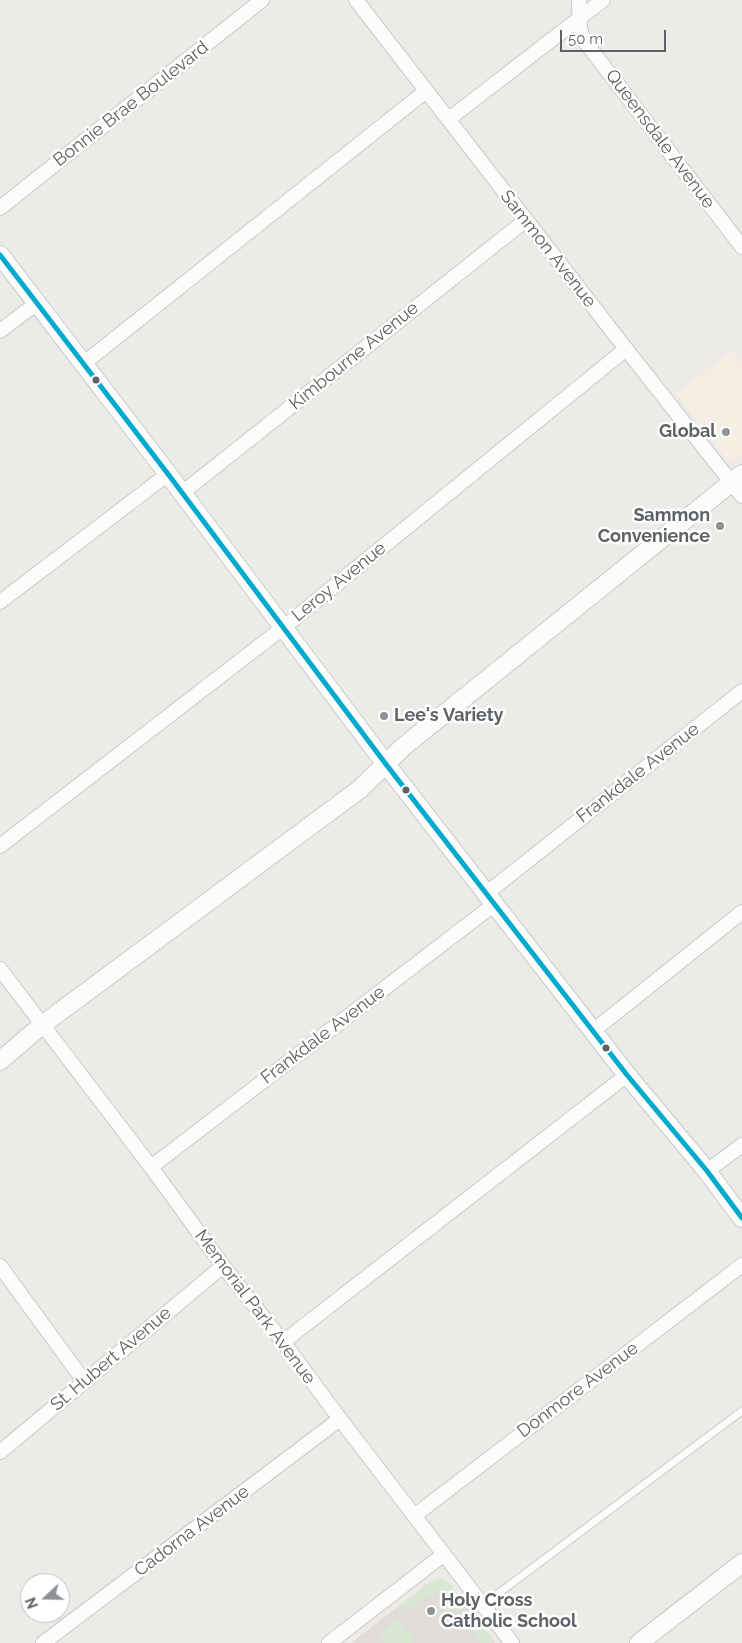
<!DOCTYPE html>
<style>
body{margin:0}
#map{position:relative;width:742px;height:1643px;overflow:hidden;background:#edebe8;font-family:Raleway,sans-serif}
canvas{display:block}
.north{position:absolute;left:20px;top:1573px;width:50px;height:50px;box-sizing:border-box;background:#fff;border:1px solid #bec0c2;border-radius:50%;rotate:249deg;font-size:14px;font-weight:700;line-height:20px;text-align:center;color:#5d6266}
.north::after{content:'';display:block;margin:auto;width:18px;height:22px;background:#8f9294;clip-path:polygon(50% 0,100% 100%,50% 72%,0 100%)}
.scale{position:absolute;left:560px;top:30px;width:106px;height:22px;box-sizing:border-box;border:2px solid #5d6266;border-top:0;padding-left:6px;font-size:15px;line-height:18px;white-space:nowrap;color:#5d6266;-webkit-text-stroke:4px #fff;paint-order:stroke}
</style>
<div id="map">
<canvas width="742" height="1643"></canvas>
<div class="north">N</div>
<div class="scale">50 m</div>
</div>
<script>
const ctx = document.querySelector('canvas').getContext('2d');
ctx.lineJoin = 'round';
function fillPath(path, color) {
  ctx.fillStyle = color;
  ctx.fill(path, 'evenodd');
}
function stroke(path, color, width, dash) {
  ctx.strokeStyle = color;
  ctx.lineWidth = width;
  ctx.lineCap = dash ? 'butt' : 'round';
  ctx.setLineDash(dash || []);
  ctx.stroke(path);
}
function label(font, color, halo, rows, align = 'center') {
  ctx.font = font + ' Raleway,sans-serif';
  ctx.lineWidth = 5;
  ctx.setLineDash([]);
  ctx.textBaseline = 'middle';
  ctx.strokeStyle = halo;
  ctx.fillStyle = color;
  for (const [text, x, y, turn = 0] of rows) {
    ctx.save();
    ctx.translate(x, y);
    ctx.rotate((+turn || 0) * Math.PI / 180);
    ctx.textAlign = isNaN(turn) ? turn : align;
    if (halo) ctx.strokeText(text, 0, 0);
    ctx.fillText(text, 0, 0);
    ctx.restore();
  }
}
const commercial = new Path2D(`
 M 732,351 L 742,364 L 742,455 L 730,464 L 676,394 Z`);
const education = new Path2D(`
 M 441,1578 L 449,1583 L 495,1643 L 351,1643 L 431,1581 Z`);
const green = new Path2D(`
 M 441,1578 L 449,1583 L 465,1604 L 463,1610 L 458,1613 L 440,1590 L 430,1599 L 427,1596 L 407,1611 L 402,1604 L 431,1581 Z
 M 475,1617 L 492,1639 L 490,1643 L 481,1643 L 464,1621 Z
 M 398,1618 L 415,1641 L 412,1643 L 385,1643 L 379,1633 Z`);
const service = new Path2D(`
 M 483,1605 L 742,1411`);
const minor = new Path2D(`
 M 356,0 L 626,349 L 742,496
 M 579,0 L 580,28 L 583,39 L 742,247
 M 449,119 L 603,0
 M 0,208 L 262,0
 M 0,331 L 37,303
 M 83,364 L 426,91
 M 182,493 L 526,220
 M 0,602 L 168,474
 M 0,846 L 284,627 L 626,349
 M 487,893 L 742,691
 M 0,969 L 151,1167 L 223,1266 L 283,1342 L 340,1419 L 512,1643
 M 593,1031 L 742,912
 M 151,1167 L 496,903
 M 707,1171 L 742,1145
 M 0,1266 L 84,1381
 M 283,1342 L 627,1075
 M 0,1452 L 223,1266
 M 414,1516 L 742,1265
 M 43,1643 L 340,1419
 M 329,1643 L 443,1555`);
const tertiary = new Path2D(`
 M 0,255 L 168,474 L 385,763 L 627,1075 L 707,1171 L 742,1218
 M 0,1061 L 42,1025 L 360,789 L 403,747 L 742,474
 M 639,1643 L 742,1563`);
const bus1 = new Path2D(`
 M 0,255 L 168,474 L 385,763 L 627,1075 L 707,1171 L 742,1218`);
const markers = [
 [96,380,4.5,"#5d6266"],
 [726,432,5,"#8f9294"],
 [720,526,5,"#8f9294"],
 [384,716,5,"#8f9294"],
 [406,790,4.5,"#5d6266"],
 [606,1048,4.5,"#5d6266"],
 [431,1611,5,"#8f9294"]
];
const streetNames = [
 ["Bonnie Brae Boulevard",131,104,-38],
 ["Queensdale Avenue",660,139,53],
 ["Sammon Avenue",548,249,52],
 ["Kimbourne Avenue",354,356,-39],
 ["Leroy Avenue",339,582,-39],
 ["Frankdale Avenue",638,773,-38],
 ["Frankdale Avenue",323,1035,-37],
 ["Memorial Park Avenue",255,1307,53],
 ["St. Hubert Avenue",111,1359,-40],
 ["Donmore Avenue",578,1390,-37],
 ["Cadorna Avenue",192,1531,-37]
];
const poiNames = [
 ["Global",716,432],
 ["Sammon",710,516],
 ["Convenience",710,537],
 ["Lee's Variety",394,716,"left"],
 ["Holy Cross",441,1601,"left"],
 ["Catholic School",441,1622,"left"]
];
fillPath(commercial, '#f6eee2');
fillPath(education, '#e0ddd8');
fillPath(green, '#d9e8d4');
stroke(service, '#c9c9c8', 9);
stroke(minor, '#c9c9c8', 16);
stroke(tertiary, '#c9c9c8', 20);
stroke(service, '#fcfcfc', 7);
stroke(minor, '#fcfcfc', 14);
stroke(tertiary, '#fcfcfc', 18);
stroke(bus1, '#00a9ce', 5);
for (const [x, y, r, color] of markers) {
  const dot = new Path2D();
  dot.arc(x, y, r, 0, 2 * Math.PI);
  ctx.fillStyle = color;
  ctx.fill(dot);
  stroke(dot, '#fff', 2);
}
label('18px', '#5d6266', '#fff', streetNames);
label('bold 18px', '#5d6266', '#fff', poiNames, 'right');
</script>
